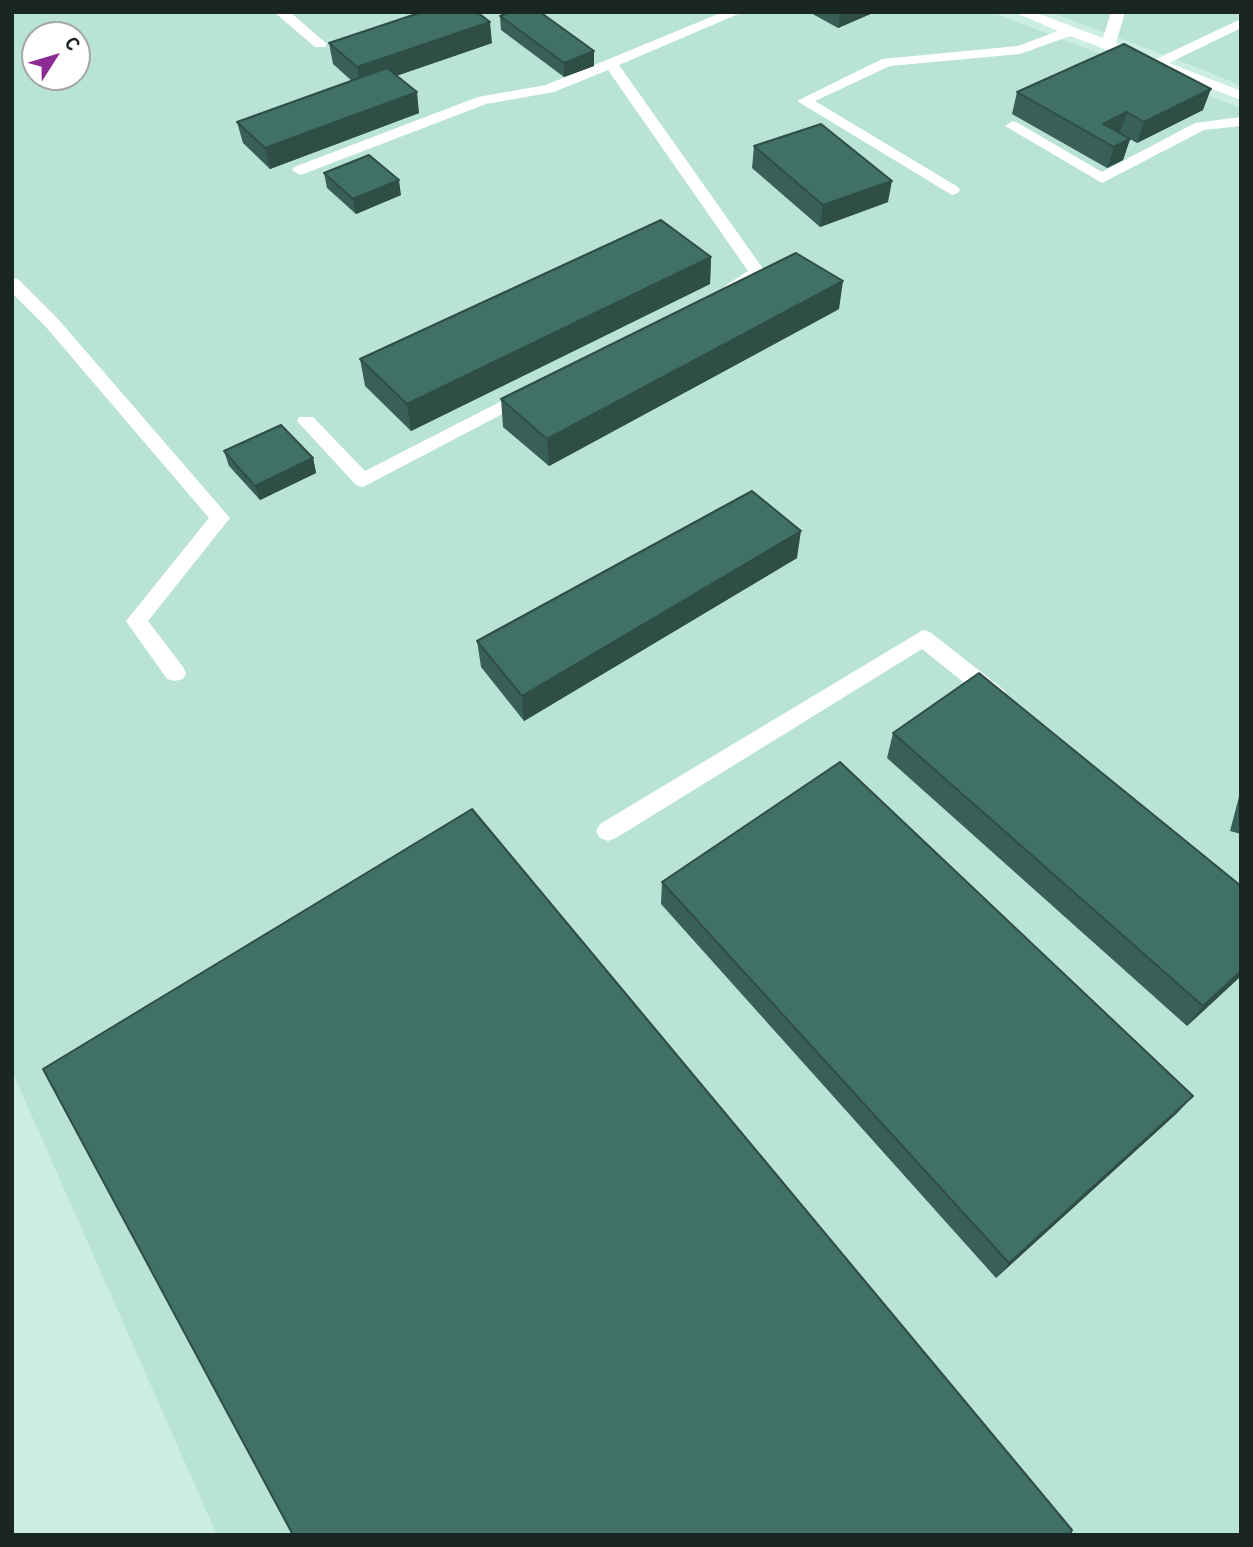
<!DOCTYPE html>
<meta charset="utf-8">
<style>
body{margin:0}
#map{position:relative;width:1253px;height:1547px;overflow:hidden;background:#ccede3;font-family:Overpass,sans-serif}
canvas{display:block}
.frame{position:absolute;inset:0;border:14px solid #1a2623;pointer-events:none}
.north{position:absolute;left:21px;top:21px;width:70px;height:70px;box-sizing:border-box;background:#fff;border:2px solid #a3a8a7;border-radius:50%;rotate:53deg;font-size:19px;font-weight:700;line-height:28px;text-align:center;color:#1a2623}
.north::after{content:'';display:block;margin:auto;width:24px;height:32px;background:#8d2b94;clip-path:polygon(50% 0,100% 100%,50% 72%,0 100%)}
</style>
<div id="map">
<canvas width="1253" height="1547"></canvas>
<div class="frame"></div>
<div class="north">С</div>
</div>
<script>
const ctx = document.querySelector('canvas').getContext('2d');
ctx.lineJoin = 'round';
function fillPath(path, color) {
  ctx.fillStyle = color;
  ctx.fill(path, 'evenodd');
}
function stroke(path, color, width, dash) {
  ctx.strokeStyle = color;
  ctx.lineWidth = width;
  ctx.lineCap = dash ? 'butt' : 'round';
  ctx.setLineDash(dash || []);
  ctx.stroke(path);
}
const built = new Path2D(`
 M 12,12 L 991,12 L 1241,108 L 1241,1535 L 217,1535 L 12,1071 ZM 35,35 L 77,35 L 77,77 L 35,77 Z
 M 1050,12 L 1241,12 L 1241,86 L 1204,70 Z`);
const lane = new Path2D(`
 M 274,12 L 290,12 L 327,44 L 325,47 L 315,47 Z
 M 723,12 L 743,12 L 619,65 L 766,273 L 739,290 L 727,290 L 725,286 L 748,271 L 608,70 L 554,92 L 486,104 L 306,173 L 300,175 L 292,170 L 294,167 L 478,97 L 546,85 Z
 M 1014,12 L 1034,12 L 1103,38 L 1111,12 L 1125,12 L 1116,43 L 1156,59 L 1241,19 L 1241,28 L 1169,63 L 1241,91 L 1241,100 L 1070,36 L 1020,54 L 890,66 L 815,101 L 958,187 L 960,190 L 958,193 L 952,195 L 797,101 L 882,59 L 1018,46 L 1058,31 Z
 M 1241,117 L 1241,126 L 1204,130 L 1102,183 L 1005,126 L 1013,121 L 1018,123 L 1102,172 L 1195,123 Z
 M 12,278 L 18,279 L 58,319 L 230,518 L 148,621 L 183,667 L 186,673 L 183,679 L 175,681 L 167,679 L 126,621 L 209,518 L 46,327 L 12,293 Z
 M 529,387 L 538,393 L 535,397 L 363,487 L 356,485 L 297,421 L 299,417 L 313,417 L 365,471 Z
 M 923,630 L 930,632 L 1004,690 L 1007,696 L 1004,702 L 996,705 L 988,702 L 922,649 L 616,838 L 608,841 L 600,838 L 596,831 L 600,824 Z`);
const wall = new Path2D(`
 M 809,12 L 875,12 L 838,28 Z
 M 500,16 L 594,66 L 564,77 L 501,30 Z
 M 329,43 L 492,43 L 396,76 L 419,113 L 270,169 L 243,143 L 237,122 L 352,81 L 333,64 Z
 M 1017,92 L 1203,110 L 1137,143 L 1130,139 L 1123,160 L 1107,168 L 1012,114 Z
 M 754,146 L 888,202 L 820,227 L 752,168 Z
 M 324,173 L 401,195 L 356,214 L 327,188 Z
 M 711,257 L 710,284 L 411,431 L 365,386 L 360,359 Z
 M 839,309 L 549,466 L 503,427 L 501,399 Z
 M 224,451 L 313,458 L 316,473 L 260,500 L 229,466 Z
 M 797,558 L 524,721 L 481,667 L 477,641 Z
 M 893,733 L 1241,886 L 1241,976 L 1187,1026 L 887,758 Z
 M 1241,789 L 1241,834 L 1230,831 Z
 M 662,882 L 1193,1096 L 1176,1114 L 996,1278 L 661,904 Z`);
const shadedWall = new Path2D(`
 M 844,12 L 875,12 L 838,28 L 840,14 Z
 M 490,22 L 492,43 L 361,88 L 357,67 Z
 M 594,51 L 594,66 L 564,77 L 564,63 Z
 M 1211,89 L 1203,110 L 1137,143 L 1144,122 Z
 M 417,92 L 419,113 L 270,169 L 265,148 Z
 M 1127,112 L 1120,133 L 1103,124 Z
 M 1130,139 L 1123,160 L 1107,168 L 1114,147 Z
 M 399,180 L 401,195 L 356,214 L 353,199 Z
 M 892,181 L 888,202 L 820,227 L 823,205 Z
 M 711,257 L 710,284 L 411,431 L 407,404 Z
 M 843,281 L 839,309 L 549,466 L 547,439 Z
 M 313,458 L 316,473 L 260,500 L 255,486 Z
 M 801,531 L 797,558 L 524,721 L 522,696 Z
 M 1241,971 L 1241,976 L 1187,1026 L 1203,1006 Z
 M 1193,1096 L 1176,1114 L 996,1278 L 1009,1263 Z`);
const building = new Path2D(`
 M 422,12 L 477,12 L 490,22 L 357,67 L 329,43 Z
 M 510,12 L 540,12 L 594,51 L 564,63 L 500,16 Z
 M 1124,44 L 1211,89 L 1144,122 L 1127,112 L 1103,124 L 1130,139 L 1114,147 L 1017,92 Z
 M 387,68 L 417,92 L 265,148 L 237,122 Z
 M 821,124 L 892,181 L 823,205 L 754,146 Z
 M 369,155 L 399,180 L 353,199 L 324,173 Z
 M 661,220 L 711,257 L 407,404 L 360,359 Z
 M 796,253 L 843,281 L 547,439 L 501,399 Z
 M 281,425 L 313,458 L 255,486 L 224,451 Z
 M 752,491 L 801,531 L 522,696 L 477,641 Z
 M 979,673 L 1241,886 L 1241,971 L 1203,1006 L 893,733 Z
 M 840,762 L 1193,1096 L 1009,1263 L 662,882 Z
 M 472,809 L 1072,1530 L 1070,1535 L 293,1535 L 43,1069 Z`);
fillPath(built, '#bae3d7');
fillPath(lane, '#fff');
fillPath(wall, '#386056');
fillPath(shadedWall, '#2e4e46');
fillPath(building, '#417064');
stroke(building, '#2e4e46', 2);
</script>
